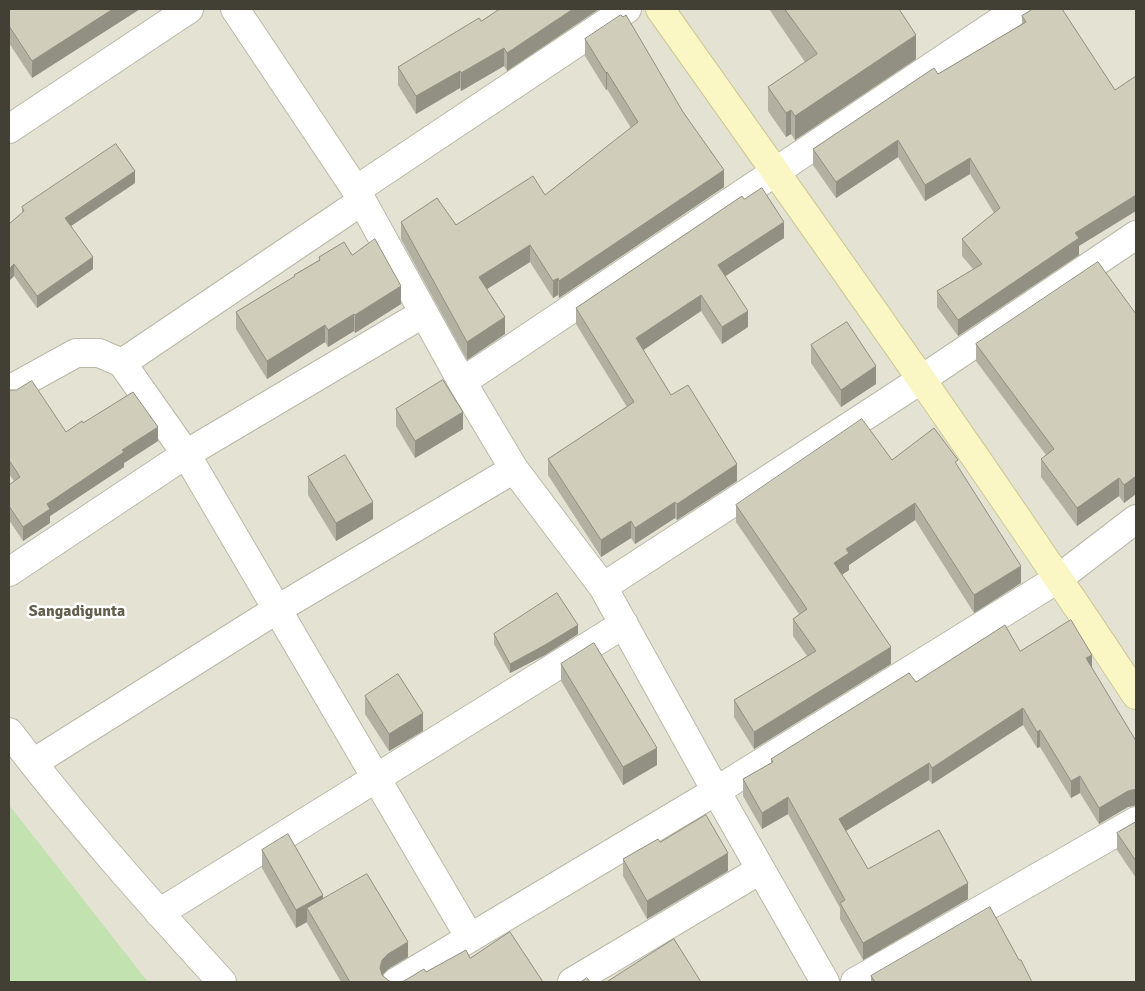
<!DOCTYPE html>
<style>
body{margin:0}
#map{position:relative;width:1145px;height:991px;overflow:hidden;background:#f1efe4;font-family:Signika,sans-serif}
canvas{display:block}
.frame{position:absolute;inset:0;border:10px solid #424035;pointer-events:none}
</style>
<div id="map">
<canvas width="1145" height="991"></canvas>
<div class="frame"></div>
</div>
<script>
const ctx = document.querySelector('canvas').getContext('2d');
ctx.lineJoin = 'round';
function fillPath(path, color) {
  ctx.fillStyle = color;
  ctx.fill(path, 'evenodd');
}
function stroke(path, color, width, dash) {
  ctx.strokeStyle = color;
  ctx.lineWidth = width;
  ctx.lineCap = dash ? 'butt' : 'round';
  ctx.setLineDash(dash || []);
  ctx.stroke(path);
}
function label(font, color, halo, rows, align = 'center') {
  ctx.font = font + ' Signika,sans-serif';
  ctx.lineWidth = 5;
  ctx.setLineDash([]);
  ctx.textBaseline = 'middle';
  ctx.strokeStyle = halo;
  ctx.fillStyle = color;
  for (const [text, x, y, turn = 0] of rows) {
    ctx.save();
    ctx.translate(x, y);
    ctx.rotate((+turn || 0) * Math.PI / 180);
    ctx.textAlign = isNaN(turn) ? turn : align;
    if (halo) ctx.strokeText(text, 0, 0);
    ctx.fillText(text, 0, 0);
    ctx.restore();
  }
}
const residential = new Path2D(`
 M 9,9 L 1136,9 L 1136,982 L 9,982 Z`);
const green = new Path2D(`
 M 9,805 L 148,982 L 9,982 Z`);
const street = new Path2D(`
 M 235,9 L 356,190
 M 9,129 L 189,9
 M 1136,235 L 922,379 L 603,587 L 716,791 L 1059,578 L 1136,519
 M 122,363 L 362,201
 M 462,382 L 356,190 L 627,9
 M 9,390 L 76,353 L 99,353 L 122,363 L 186,454 L 424,313
 M 514,469 L 462,382 L 1018,9
 M 9,572 L 186,454 L 470,938
 M 9,732 C 75,819 148,901 222,982
 M 33,763 L 276,610 L 514,469 L 603,587
 M 159,913 L 624,624
 M 396,982 L 716,791 L 825,982
 M 572,982 L 760,870
 M 855,982 L 1136,821`);
const secondary = new Path2D(`
 M 660,9 C 821,236 983,463 1136,695`);
const wall = new Path2D(`
 M 9,9 L 140,9 L 32,78 L 9,43 Z
 M 500,9 L 599,9 L 507,71 L 504,66 L 461,91 L 460,88 L 416,114 L 398,85 L 398,67 L 481,21 Z
 M 769,9 L 899,9 L 916,59 L 795,140 L 791,134 L 786,137 L 768,111 L 768,87 L 805,62 Z
 M 1033,9 L 1079,246 L 1079,255 L 958,336 L 937,307 L 937,291 L 973,269 L 962,256 L 962,239 L 994,213 L 970,174 L 925,201 L 898,157 L 836,198 L 813,165 L 813,149 L 938,74 L 1022,24 L 1022,16 Z
 M 585,39 L 724,187 L 559,298 L 558,295 L 553,298 L 530,262 L 487,289 L 505,334 L 467,360 L 401,239 L 401,222 L 456,225 L 545,195 L 631,128 L 607,89 L 606,90 L 585,56 Z
 M 135,183 L 71,226 L 93,269 L 37,308 L 14,276 L 9,281 L 9,224 L 22,213 L 22,207 Z
 M 744,199 L 784,238 L 725,276 L 748,327 L 722,344 L 701,311 L 643,350 L 671,395 L 737,481 L 677,520 L 675,518 L 635,544 L 631,538 L 601,557 L 548,475 L 548,459 L 627,407 L 576,324 L 576,308 Z
 M 352,255 L 401,304 L 355,333 L 354,331 L 328,347 L 325,342 L 267,379 L 236,329 L 236,312 L 294,277 L 294,275 L 319,260 L 319,257 Z
 M 1136,314 L 1136,494 L 1124,503 L 1119,496 L 1077,526 L 1041,477 L 1041,459 L 1046,455 L 976,361 L 976,344 Z
 M 811,345 L 876,384 L 841,407 L 811,363 Z
 M 9,390 L 66,432 L 83,423 L 158,441 L 124,463 L 124,467 L 50,516 L 50,523 L 23,541 L 9,520 L 9,485 L 14,481 L 9,474 Z
 M 396,409 L 463,429 L 415,458 L 396,426 Z
 M 892,460 L 958,467 L 1021,583 L 974,613 L 915,520 L 849,565 L 849,570 L 842,575 L 891,664 L 754,749 L 734,717 L 734,700 L 807,656 L 793,636 L 793,619 L 799,614 L 736,522 L 736,505 Z
 M 308,477 L 373,519 L 336,541 L 308,495 Z
 M 494,634 L 578,634 L 545,655 L 510,673 L 494,644 Z
 M 1020,651 L 1092,668 L 1136,741 L 1136,806 L 1128,807 L 1099,824 L 1080,793 L 1071,798 L 1040,747 L 1037,748 L 1023,725 L 932,784 L 929,780 L 846,831 L 868,869 L 968,899 L 863,960 L 840,919 L 840,908 L 788,814 L 762,829 L 743,796 L 743,779 L 771,763 L 771,759 L 916,682 Z
 M 561,664 L 657,765 L 623,785 L 561,681 Z
 M 365,696 L 423,731 L 389,751 L 365,714 Z
 M 1136,822 L 1136,878 L 1117,850 L 1117,833 Z
 M 660,842 L 728,871 L 647,919 L 623,876 L 623,859 Z
 M 262,850 L 323,899 L 408,957 L 388,969 L 382,975 L 389,981 L 395,982 L 341,982 L 307,923 L 307,922 L 296,928 L 262,868 Z
 M 1019,960 L 1032,982 L 871,982 L 871,976 Z`);
const shadedWall = new Path2D(`
 M 113,9 L 140,9 L 32,78 L 32,61 Z
 M 573,9 L 599,9 L 507,71 L 507,53 Z
 M 916,35 L 916,59 L 795,140 L 795,116 Z
 M 504,48 L 504,66 L 461,91 L 461,73 Z
 M 460,71 L 460,88 L 416,114 L 416,96 Z
 M 607,72 L 607,89 L 606,90 L 606,73 Z
 M 791,110 L 791,134 L 786,137 L 786,113 Z
 M 898,140 L 898,157 L 836,198 L 836,182 Z
 M 970,158 L 970,174 L 925,201 L 925,185 Z
 M 724,170 L 724,187 L 559,298 L 559,281 Z
 M 135,171 L 135,183 L 65,230 L 65,218 Z
 M 1136,195 L 1136,211 L 1079,246 L 1079,255 L 958,336 L 958,320 L 1075,233 Z
 M 784,222 L 784,238 L 718,281 L 718,265 Z
 M 530,245 L 530,262 L 479,294 L 479,277 Z
 M 93,257 L 93,269 L 37,308 L 37,296 Z
 M 14,264 L 14,276 L 9,281 L 9,269 Z
 M 558,278 L 558,295 L 553,298 L 553,281 Z
 M 401,286 L 401,304 L 355,333 L 355,315 Z
 M 701,295 L 701,311 L 636,355 L 636,338 Z
 M 748,311 L 748,327 L 722,344 L 722,327 Z
 M 354,314 L 354,331 L 328,347 L 328,330 Z
 M 505,317 L 505,334 L 467,360 L 467,342 Z
 M 325,325 L 325,342 L 267,379 L 267,361 Z
 M 876,366 L 876,384 L 841,407 L 841,390 Z
 M 463,412 L 463,429 L 415,458 L 415,441 Z
 M 158,427 L 158,441 L 124,463 L 124,467 L 50,516 L 50,523 L 23,541 L 23,527 L 47,504 L 122,450 Z
 M 737,464 L 737,481 L 677,520 L 677,504 Z
 M 1136,476 L 1136,494 L 1124,503 L 1124,485 Z
 M 1119,478 L 1119,496 L 1077,526 L 1077,508 Z
 M 373,502 L 373,519 L 336,541 L 336,523 Z
 M 675,502 L 675,518 L 635,544 L 635,528 Z
 M 915,503 L 915,520 L 849,565 L 849,570 L 834,580 L 834,563 L 846,549 Z
 M 631,521 L 631,538 L 601,557 L 601,540 Z
 M 1021,566 L 1021,583 L 974,613 L 974,595 Z
 M 578,625 L 578,634 L 545,655 L 510,673 L 510,664 Z
 M 891,647 L 891,664 L 754,749 L 754,732 Z
 M 1092,655 L 1092,671 L 1086,658 Z
 M 1023,708 L 1023,725 L 932,784 L 932,768 Z
 M 423,713 L 423,731 L 389,751 L 389,734 Z
 M 1040,730 L 1040,747 L 1037,748 L 1037,732 Z
 M 657,748 L 657,765 L 623,785 L 623,767 Z
 M 929,763 L 929,780 L 839,835 L 839,819 Z
 M 1080,776 L 1080,793 L 1071,798 L 1071,781 Z
 M 1136,789 L 1136,805 L 1128,807 L 1099,824 L 1099,808 L 1128,791 Z
 M 788,797 L 788,814 L 762,829 L 762,813 Z
 M 728,853 L 728,871 L 647,919 L 647,901 Z
 M 968,883 L 968,899 L 863,960 L 863,943 Z
 M 323,895 L 323,913 L 307,908 L 307,922 L 296,928 L 296,910 Z
 M 408,942 L 408,957 L 388,969 L 382,975 L 380,968 L 382,960 L 388,954 Z`);
const building = new Path2D(`
 M 9,9 L 113,9 L 32,61 L 9,26 Z
 M 500,9 L 573,9 L 507,53 L 504,48 L 461,73 L 460,71 L 416,96 L 398,67 L 479,18 L 481,21 Z
 M 785,9 L 899,9 L 916,35 L 795,116 L 791,110 L 786,113 L 768,87 L 817,54 Z
 M 1033,9 L 1062,9 L 1115,90 L 1136,76 L 1136,195 L 1075,233 L 1079,238 L 958,320 L 937,291 L 982,264 L 962,239 L 1000,208 L 970,158 L 925,185 L 898,140 L 836,182 L 813,149 L 934,68 L 938,74 L 1026,22 L 1022,16 Z
 M 621,15 L 623,17 L 626,15 L 683,112 L 724,170 L 559,281 L 558,278 L 553,281 L 530,245 L 479,277 L 505,317 L 467,342 L 401,222 L 437,198 L 456,225 L 533,176 L 545,195 L 638,122 L 607,72 L 606,73 L 585,39 Z
 M 116,144 L 135,171 L 65,218 L 93,257 L 37,296 L 14,264 L 9,269 L 9,224 L 24,211 L 22,207 Z
 M 762,188 L 784,222 L 718,265 L 748,311 L 722,327 L 701,295 L 636,338 L 671,395 L 688,385 L 737,464 L 677,504 L 675,502 L 635,528 L 631,521 L 601,540 L 548,459 L 634,402 L 576,308 L 742,196 L 744,199 Z
 M 375,239 L 401,286 L 355,315 L 354,314 L 328,330 L 325,325 L 267,361 L 236,312 L 295,276 L 294,275 L 320,260 L 319,257 L 344,242 L 352,255 Z
 M 1098,262 L 1136,314 L 1136,476 L 1124,485 L 1119,478 L 1077,508 L 1041,459 L 1054,449 L 976,344 Z
 M 847,322 L 876,366 L 841,390 L 811,345 Z
 M 443,380 L 463,412 L 415,441 L 396,409 Z
 M 32,381 L 66,432 L 82,421 L 83,423 L 133,392 L 158,427 L 122,450 L 124,452 L 47,504 L 50,509 L 23,527 L 9,506 L 9,485 L 20,477 L 9,460 L 9,390 L 16,390 Z
 M 862,419 L 892,460 L 934,428 L 958,460 L 955,462 L 1021,566 L 974,595 L 915,503 L 846,549 L 849,553 L 834,563 L 891,647 L 754,732 L 734,700 L 816,651 L 793,619 L 807,609 L 736,505 Z
 M 345,455 L 373,502 L 336,523 L 308,477 Z
 M 557,593 L 578,625 L 545,645 L 510,664 L 494,634 Z
 M 1071,620 L 1092,655 L 1086,658 L 1136,741 L 1136,789 L 1128,791 L 1099,808 L 1080,776 L 1071,781 L 1040,730 L 1037,732 L 1023,708 L 932,768 L 929,763 L 839,819 L 868,869 L 939,830 L 968,883 L 863,943 L 840,903 L 845,900 L 788,797 L 762,813 L 743,779 L 773,762 L 771,759 L 909,673 L 916,682 L 1005,625 L 1020,651 Z
 M 594,643 L 657,748 L 623,767 L 561,664 Z
 M 398,674 L 423,713 L 389,734 L 365,696 Z
 M 706,815 L 728,853 L 647,901 L 623,859 L 658,839 L 660,842 Z
 M 1136,822 L 1136,861 L 1117,833 Z
 M 288,834 L 323,895 L 296,910 L 262,850 Z
 M 367,874 L 408,942 L 388,954 L 382,960 L 380,968 L 382,975 L 389,981 L 395,982 L 350,982 L 307,908 Z
 M 990,907 L 1019,960 L 1021,960 L 1032,982 L 875,982 L 871,976 Z
 M 510,932 L 543,982 L 398,982 L 404,981 L 424,969 L 426,972 L 466,950 L 470,958 Z
 M 674,939 L 701,982 L 607,982 Z
 M 587,978 L 590,982 L 581,982 Z`);
const neighbourhoodNames = [
 ["Sangadigunta",77,612]
];
fillPath(residential, '#e4e2d3');
fillPath(green, '#c2e2b0');
stroke(street, '#bbb8a8', 30);
stroke(secondary, '#cdc997', 30);
stroke(street, '#fff', 28);
stroke(secondary, '#faf7c5', 28);
fillPath(wall, '#b4b0a1');
fillPath(shadedWall, '#929083');
fillPath(building, '#d1cdbb');
stroke(building, '#929083', 1);
label('bold 16px', '#645f4d', '#fff', neighbourhoodNames);
</script>
